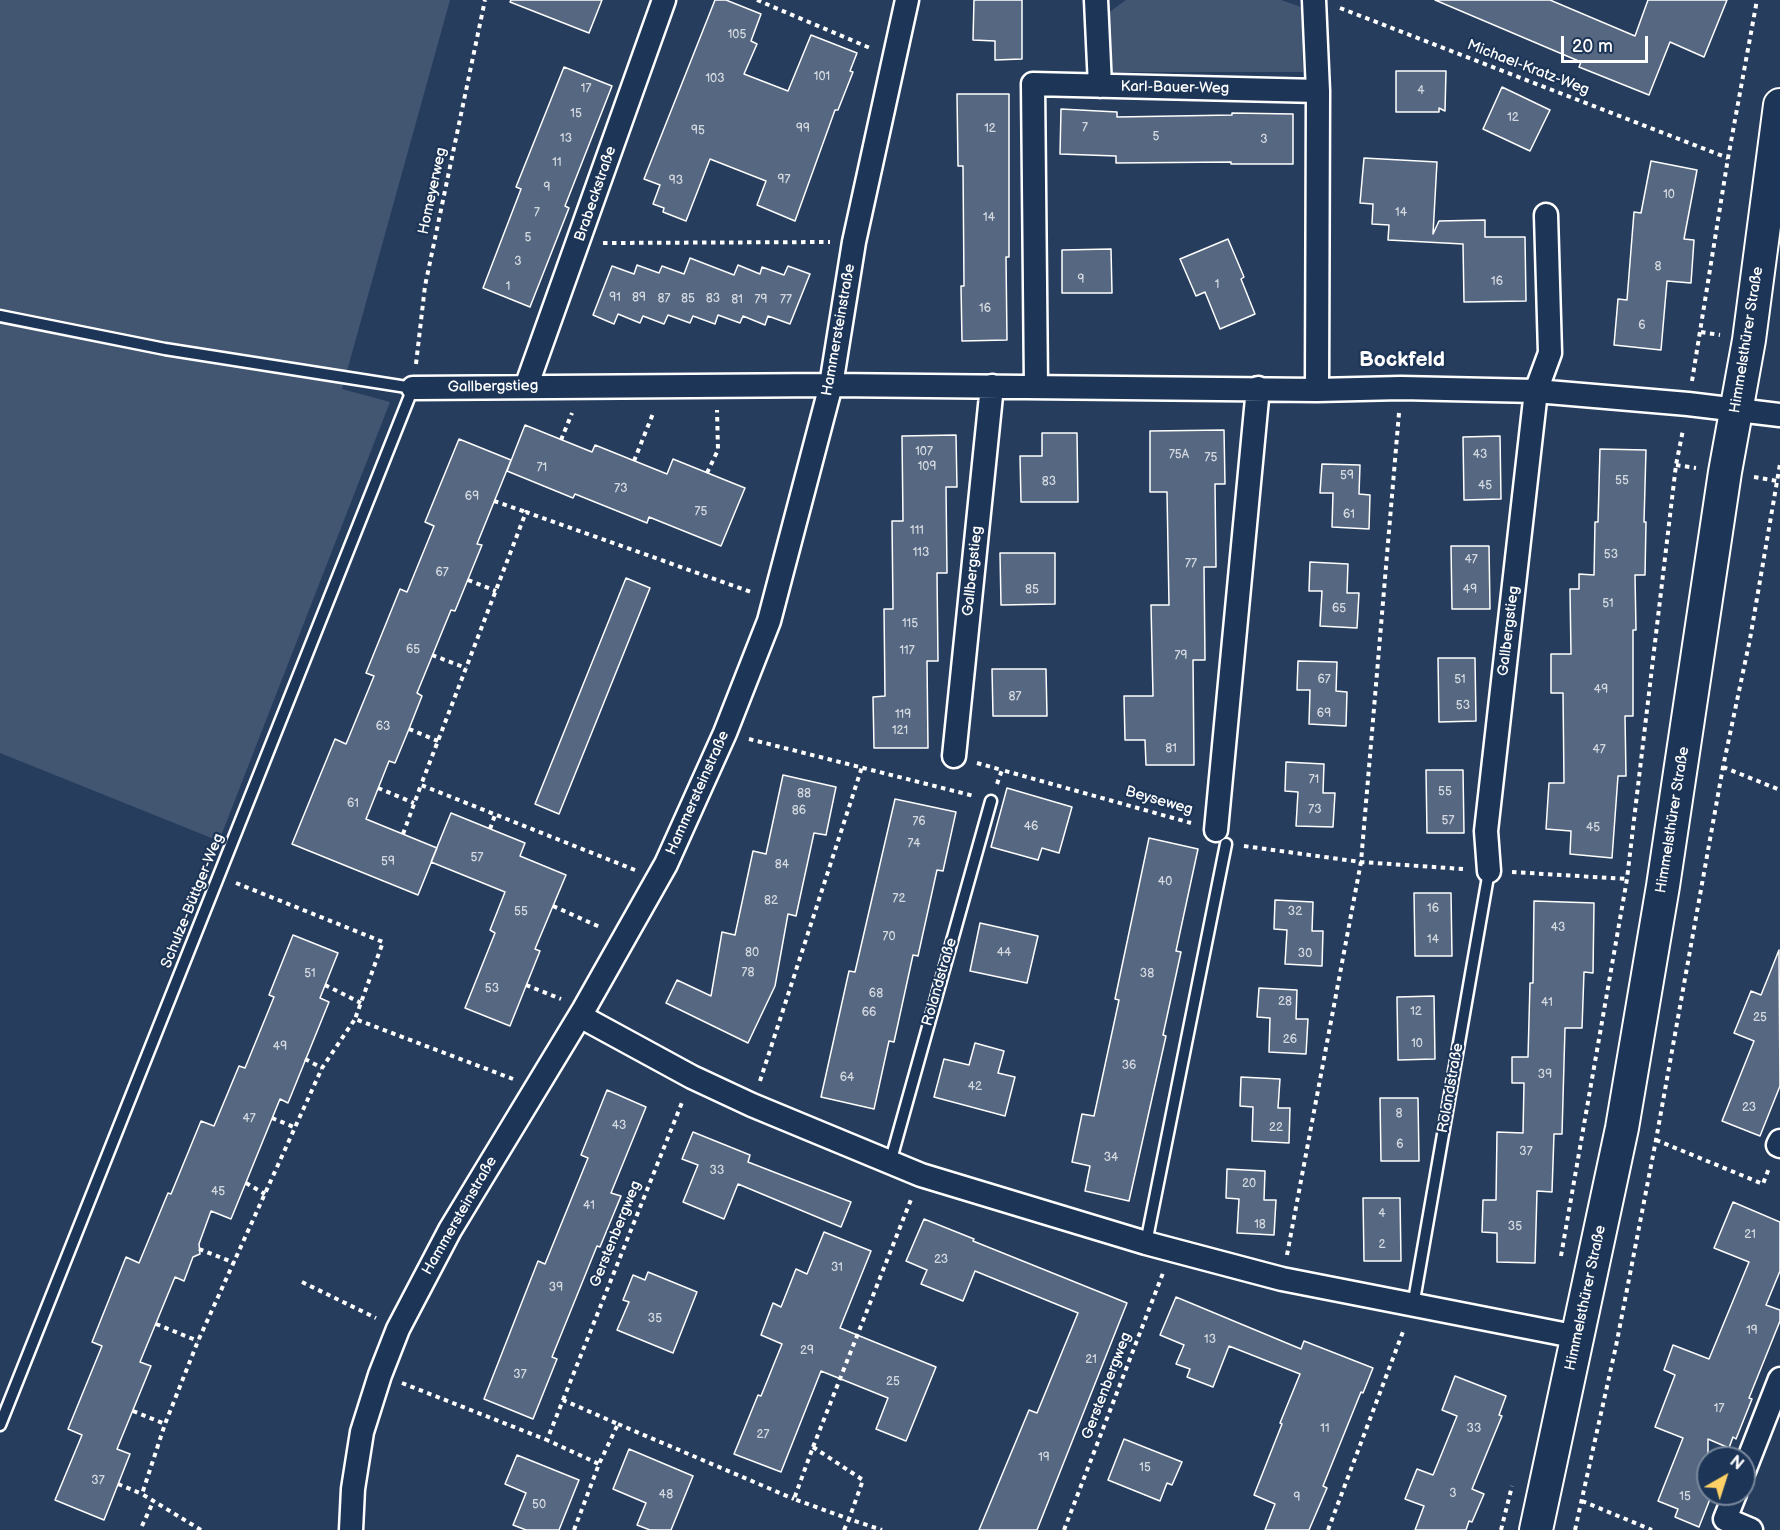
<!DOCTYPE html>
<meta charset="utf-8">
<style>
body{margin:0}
#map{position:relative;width:1780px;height:1530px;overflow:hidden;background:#263d5e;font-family:"Balsamiq Sans",sans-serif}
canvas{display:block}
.north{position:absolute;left:1696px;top:1446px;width:60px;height:60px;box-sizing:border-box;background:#1d3557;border:2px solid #77869a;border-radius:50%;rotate:39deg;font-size:16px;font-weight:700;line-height:24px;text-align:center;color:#fff}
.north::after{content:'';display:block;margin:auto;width:21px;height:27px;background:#ffd166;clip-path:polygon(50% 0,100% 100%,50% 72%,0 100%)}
.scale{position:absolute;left:1561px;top:36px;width:87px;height:27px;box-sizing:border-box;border:3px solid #fff;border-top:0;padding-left:8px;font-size:18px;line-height:21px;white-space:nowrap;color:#fff;-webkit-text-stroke:4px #1d3557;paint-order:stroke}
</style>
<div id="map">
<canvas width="1780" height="1530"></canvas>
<div class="north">N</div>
<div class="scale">20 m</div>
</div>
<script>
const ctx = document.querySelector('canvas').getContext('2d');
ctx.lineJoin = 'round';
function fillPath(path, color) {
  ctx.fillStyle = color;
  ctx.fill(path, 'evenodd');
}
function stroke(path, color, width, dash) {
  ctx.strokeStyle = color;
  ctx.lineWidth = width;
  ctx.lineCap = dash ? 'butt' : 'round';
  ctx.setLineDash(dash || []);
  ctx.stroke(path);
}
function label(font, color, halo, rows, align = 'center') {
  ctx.font = font + ' "Balsamiq Sans",sans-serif';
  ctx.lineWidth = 4.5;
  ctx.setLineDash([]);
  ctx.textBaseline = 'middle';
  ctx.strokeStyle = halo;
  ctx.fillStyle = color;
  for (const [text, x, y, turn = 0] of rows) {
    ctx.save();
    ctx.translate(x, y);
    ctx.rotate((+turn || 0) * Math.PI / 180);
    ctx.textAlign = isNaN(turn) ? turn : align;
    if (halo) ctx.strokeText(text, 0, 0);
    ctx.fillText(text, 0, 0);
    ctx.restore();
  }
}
const green = new Path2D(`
 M 0,0 L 450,0 L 342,389 L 390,402 L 219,841 L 0,753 Z
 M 1126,0 L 1281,0 L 1301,7 L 1303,72 L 1113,72 L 1108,13 Z`);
const building = new Path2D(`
 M 511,0 L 602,0 L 589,33 L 510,2 Z
 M 715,0 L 726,0 L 761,14 L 751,41 L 757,44 L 744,74 L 788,91 L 811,35 L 857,53 L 850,71 L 853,72 L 838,110 L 835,110 L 795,221 L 757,205 L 766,181 L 710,159 L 686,221 L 663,212 L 664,208 L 653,204 L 660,185 L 644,179 Z
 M 974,0 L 1022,0 L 1022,59 L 995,60 L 995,41 L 973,40 Z
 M 1435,0 L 1550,0 L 1635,36 L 1648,0 L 1727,0 L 1704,57 L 1670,42 L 1649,95 L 1579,67 L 1581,62 Z
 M 564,67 L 612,86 L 565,206 L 569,208 L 530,307 L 483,288 L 521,189 L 516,187 Z
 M 1396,71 L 1446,71 L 1445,111 L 1439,108 L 1439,112 L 1396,112 Z
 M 1502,87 L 1550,110 L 1530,151 L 1483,129 Z
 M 957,94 L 1009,94 L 1009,257 L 1006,257 L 1007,340 L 962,341 L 961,286 L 964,286 L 963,166 L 958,166 Z
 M 1061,109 L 1117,112 L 1117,117 L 1232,115 L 1232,113 L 1293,114 L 1293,164 L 1231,164 L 1231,162 L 1116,163 L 1116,156 L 1060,154 Z
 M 1364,158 L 1437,162 L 1433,234 L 1439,221 L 1485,220 L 1485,237 L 1525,237 L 1526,301 L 1464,302 L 1463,244 L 1388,240 L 1389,225 L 1372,224 L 1373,204 L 1360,203 Z
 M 1651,161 L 1697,170 L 1684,239 L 1694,240 L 1691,283 L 1667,281 L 1661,350 L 1614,345 L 1618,299 L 1627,300 L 1634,212 L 1641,213 Z
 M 1228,239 L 1244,277 L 1241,279 L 1255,314 L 1220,329 L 1205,292 L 1196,296 L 1180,259 Z
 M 1111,249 L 1112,293 L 1062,293 L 1062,250 Z
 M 690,258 L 734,275 L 738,265 L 760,274 L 762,267 L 784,275 L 788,266 L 810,274 L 790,324 L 768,316 L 765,325 L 743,316 L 740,323 L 718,315 L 715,324 L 693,316 L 690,323 L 668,315 L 664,324 L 643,316 L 640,323 L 618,314 L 614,324 L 593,315 L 612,266 L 634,274 L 637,265 L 659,273 L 662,266 L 684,274 Z
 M 525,425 L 592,452 L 595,445 L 667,474 L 673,459 L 745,488 L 721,546 L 649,517 L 647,523 L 575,494 L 573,498 L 507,471 Z
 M 1224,430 L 1225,484 L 1215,484 L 1216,567 L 1204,567 L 1205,660 L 1193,660 L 1194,765 L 1146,765 L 1145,740 L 1125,740 L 1124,696 L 1153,696 L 1151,605 L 1169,605 L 1167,492 L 1150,492 L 1150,431 Z
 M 1042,433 L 1077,433 L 1078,502 L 1021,502 L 1020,456 L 1042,456 Z
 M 956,435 L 957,487 L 946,487 L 947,573 L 937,573 L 938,661 L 927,661 L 928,748 L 874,748 L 873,697 L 885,696 L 884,609 L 893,609 L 892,521 L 903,521 L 902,436 Z
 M 1500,436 L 1501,499 L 1464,500 L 1463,437 Z
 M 459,439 L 511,460 L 477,544 L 482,545 L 455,611 L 451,610 L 417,693 L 422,696 L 409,729 L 395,763 L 389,761 L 366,819 L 437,848 L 418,895 L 292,844 L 335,739 L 346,744 L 374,676 L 366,673 L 400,589 L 407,592 L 434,526 L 425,522 Z
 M 1600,449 L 1646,450 L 1644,522 L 1646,522 L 1645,575 L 1635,575 L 1636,630 L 1633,630 L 1633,716 L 1625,716 L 1626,776 L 1618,776 L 1612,858 L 1570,854 L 1571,831 L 1546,829 L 1549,783 L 1564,783 L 1563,693 L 1551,693 L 1551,654 L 1571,654 L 1570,589 L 1579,589 L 1579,574 L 1594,575 L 1595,522 L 1598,522 Z
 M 1322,464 L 1360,465 L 1359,494 L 1370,495 L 1369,529 L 1332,527 L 1333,493 L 1320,493 Z
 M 1451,546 L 1489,546 L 1490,609 L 1452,609 Z
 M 1000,553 L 1055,553 L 1055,604 L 1001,605 Z
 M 1310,562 L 1348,564 L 1347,593 L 1359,593 L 1357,628 L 1320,626 L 1322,591 L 1309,591 Z
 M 626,578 L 650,588 L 559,814 L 535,804 Z
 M 1438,658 L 1475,658 L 1476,721 L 1439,722 Z
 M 1298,661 L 1337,662 L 1336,691 L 1347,692 L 1346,726 L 1309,724 L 1310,690 L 1297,690 Z
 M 992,669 L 1046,669 L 1047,716 L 993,716 Z
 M 1286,762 L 1324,764 L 1323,793 L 1335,793 L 1333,827 L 1296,826 L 1298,792 L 1285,791 Z
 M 1426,770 L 1463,770 L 1464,833 L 1427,833 Z
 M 783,775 L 836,787 L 826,835 L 814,833 L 796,916 L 788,914 L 775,986 L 748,1043 L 666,1003 L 677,980 L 711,996 L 722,932 L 735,935 L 753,851 L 766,854 Z
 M 1007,788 L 1072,807 L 1059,853 L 1042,848 L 1038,860 L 991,847 Z
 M 895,799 L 956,812 L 943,871 L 937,870 L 918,956 L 913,955 L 894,1042 L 889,1041 L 874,1109 L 821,1097 L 849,971 L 855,972 Z
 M 451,813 L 525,843 L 520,856 L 566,875 L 535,949 L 540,951 L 510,1026 L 465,1008 L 495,933 L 490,930 L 505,892 L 431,862 Z
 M 1149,838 L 1198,849 L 1176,951 L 1181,952 L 1163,1035 L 1166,1036 L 1129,1201 L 1085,1191 L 1090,1166 L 1072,1162 L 1082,1114 L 1094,1116 L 1119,1000 L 1115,999 Z
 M 1414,893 L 1451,893 L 1452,956 L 1415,956 Z
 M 1275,900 L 1313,902 L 1312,931 L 1323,931 L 1322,966 L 1285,964 L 1287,930 L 1274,929 Z
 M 1534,901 L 1594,903 L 1593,973 L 1584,972 L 1582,1028 L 1565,1028 L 1562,1134 L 1554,1134 L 1552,1192 L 1537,1191 L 1535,1263 L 1497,1262 L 1497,1233 L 1482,1232 L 1483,1200 L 1496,1200 L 1497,1132 L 1523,1133 L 1524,1083 L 1512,1083 L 1512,1057 L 1528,1057 L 1530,983 L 1533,983 Z
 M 980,923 L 1038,936 L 1027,983 L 970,971 Z
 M 293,935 L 338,953 L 320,998 L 329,1002 L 288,1103 L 280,1099 L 231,1219 L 211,1211 L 199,1244 L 200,1254 L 193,1257 L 184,1281 L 175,1277 L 140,1362 L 151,1366 L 117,1449 L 130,1454 L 104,1520 L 55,1500 L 82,1435 L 68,1429 L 102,1346 L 92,1342 L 126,1257 L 139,1263 L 168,1193 L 171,1194 L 201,1121 L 214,1126 L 239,1066 L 245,1068 L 274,997 L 269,995 Z
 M 1779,950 L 1780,1086 L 1760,1136 L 1722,1121 L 1754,1041 L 1734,1033 L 1751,991 L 1761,995 Z
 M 1259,988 L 1297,990 L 1296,1019 L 1308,1019 L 1306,1054 L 1269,1052 L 1270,1018 L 1257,1017 Z
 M 1434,996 L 1435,1059 L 1398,1060 L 1397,997 Z
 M 975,1043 L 1004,1051 L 998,1073 L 1015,1077 L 1005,1116 L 934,1097 L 944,1059 L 969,1065 Z
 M 1241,1077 L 1280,1079 L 1278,1108 L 1290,1108 L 1289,1143 L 1252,1141 L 1253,1107 L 1240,1106 Z
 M 607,1090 L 646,1107 L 611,1193 L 621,1196 L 600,1247 L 597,1246 L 552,1357 L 557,1359 L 533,1419 L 484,1399 L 538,1261 L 545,1264 L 588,1158 L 581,1155 Z
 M 1380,1098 L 1418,1098 L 1419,1161 L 1381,1161 Z
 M 693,1132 L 750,1155 L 748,1162 L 851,1202 L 841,1227 L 738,1184 L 724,1219 L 683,1202 L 698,1165 L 682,1159 Z
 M 1227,1169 L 1265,1171 L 1264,1200 L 1276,1200 L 1274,1235 L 1237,1233 L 1239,1199 L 1226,1198 Z
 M 1363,1198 L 1400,1198 L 1401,1261 L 1364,1261 Z
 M 1733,1202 L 1780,1222 L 1780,1271 L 1766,1305 L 1780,1310 L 1780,1321 L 1749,1398 L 1752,1399 L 1736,1439 L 1733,1437 L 1729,1448 L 1708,1439 L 1708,1494 L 1712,1494 L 1699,1527 L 1675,1517 L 1678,1509 L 1658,1501 L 1683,1438 L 1655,1427 L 1675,1375 L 1664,1370 L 1673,1345 L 1709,1359 L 1749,1262 L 1714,1248 Z
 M 924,1219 L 974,1239 L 973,1241 L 1127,1303 L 1037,1530 L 979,1530 L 1029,1410 L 1037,1413 L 1078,1313 L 975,1271 L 963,1301 L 921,1284 L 927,1270 L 906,1261 Z
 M 824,1232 L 871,1251 L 840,1328 L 936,1367 L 906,1441 L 876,1429 L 888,1398 L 821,1371 L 781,1472 L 734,1454 L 758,1395 L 761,1396 L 782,1344 L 761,1335 L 773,1303 L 781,1307 L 796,1269 L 807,1274 Z
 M 648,1272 L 697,1292 L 673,1353 L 617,1330 L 629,1302 L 623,1300 L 633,1275 L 645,1280 Z
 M 1176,1297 L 1301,1349 L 1304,1341 L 1373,1368 L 1363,1393 L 1361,1392 L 1323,1486 L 1327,1488 L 1309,1530 L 1265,1530 L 1275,1504 L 1254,1495 L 1282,1424 L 1280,1423 L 1300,1374 L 1229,1346 L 1213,1387 L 1187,1377 L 1190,1369 L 1176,1364 L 1184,1345 L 1160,1335 Z
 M 1455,1376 L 1506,1396 L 1499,1415 L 1502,1416 L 1472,1489 L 1484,1494 L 1472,1522 L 1469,1521 L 1466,1530 L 1415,1530 L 1424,1506 L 1405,1499 L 1417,1469 L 1433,1475 L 1457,1416 L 1442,1410 Z
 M 1124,1439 L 1182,1462 L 1172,1485 L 1167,1483 L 1160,1501 L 1108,1480 Z
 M 629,1449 L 693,1476 L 671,1530 L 650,1530 L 637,1525 L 646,1503 L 613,1489 Z
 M 517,1455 L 579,1480 L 559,1530 L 526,1530 L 513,1525 L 526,1493 L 505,1484 Z`);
const path = new Path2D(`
 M 757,0 L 870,48
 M 1340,8 L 1728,158
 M 603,243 L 830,242
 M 1701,332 L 1720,335
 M 416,364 L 425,286 L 485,0
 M 1692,381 L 1728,158 L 1757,0
 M 561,440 L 572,413
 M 634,461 L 654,411
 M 1676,465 L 1696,468
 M 707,473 L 718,450 L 717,410
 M 1754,477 L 1777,481
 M 494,501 L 526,512
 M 468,580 L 496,591
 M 432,655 L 466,668
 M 409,729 L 438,741
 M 749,739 L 974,796
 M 977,763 L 1002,770
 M 1723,767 L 1780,790
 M 997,784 L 1002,770 L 1191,823
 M 378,788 L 414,803
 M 490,829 L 495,815
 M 403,834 L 421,785
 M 1244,846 L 1361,862 L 1463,869
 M 635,870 L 421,785 L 526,512 L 751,592
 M 1512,872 L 1627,879
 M 236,883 L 383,942 L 355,1019 L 513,1079
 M 553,906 L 602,928
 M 325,985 L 361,1003
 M 526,985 L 561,999
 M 305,1059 L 322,1068
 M 760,1081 L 862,767
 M 272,1118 L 296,1128
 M 1656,1140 L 1763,1184 L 1769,1168
 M 246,1183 L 265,1194
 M 199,1249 L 235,1263
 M 1287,1255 L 1361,862 L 1399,413
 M 1561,1256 L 1627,879 L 1676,465 L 1683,430
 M 302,1282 L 376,1318
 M 156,1324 L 198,1341
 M 402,1383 L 547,1440
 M 563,1400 L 683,1100
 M 133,1411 L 165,1424
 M 618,1424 L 794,1499
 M 813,1447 L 912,1197
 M 813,1447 L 863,1480 L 849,1519 L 794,1499 Z
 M 118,1484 L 142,1494
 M 1582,1501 L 1652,1530
 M 142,1526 L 153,1502
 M 201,1530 L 142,1494 L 165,1424 L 198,1341 L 322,1068 L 355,1019
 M 574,1530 L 599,1464 L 618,1424 L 563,1400 L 547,1440 L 599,1464
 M 844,1530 L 849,1519 L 882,1530
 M 1064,1530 L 1163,1273
 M 1328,1530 L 1404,1329
 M 1501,1530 L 1512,1486
 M 1575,1530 L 1616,1346 L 1656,1140 L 1723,767 L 1750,639 L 1780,464`);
const lane = new Path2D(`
 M 0,316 L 165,349 L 413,388 L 0,1425
 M 890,1163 L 991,801
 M 1146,1243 L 1226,844
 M 1413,1306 L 1489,871`);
const street = new Path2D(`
 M 1096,0 L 1100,86
 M 1314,0 L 1318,91 L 1317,390
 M 1036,386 L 1033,84 L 1318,91
 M 526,387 L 664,0
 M 413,388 L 831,385 L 1317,390 L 1401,388 L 1536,391 L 1688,404 L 1780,415
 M 954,756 L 992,386
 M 1216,830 L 1258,388
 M 1489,871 L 1486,831 L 1536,391 L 1550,353 L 1546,215
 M 580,1016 L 692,1077 L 752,1105 L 921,1175 L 1146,1243 L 1282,1279 L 1578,1337
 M 1780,1141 L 1778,1145 L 1780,1146
 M 1744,1471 L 1780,1379
 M 1735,1494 L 1725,1519 L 1751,1530
 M 351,1530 L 353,1489 L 362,1432 L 380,1375 L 398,1329 L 450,1230 L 584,1009 L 666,864 L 725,733 L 769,621 L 831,385 L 854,242 L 907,0`);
const secondary = new Path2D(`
 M 1536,1530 L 1622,1128 L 1663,886 L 1725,472 L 1749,340 L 1780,105`);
const numberNames = [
 ["105",737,35],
 ["101",822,77],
 ["103",715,79],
 ["17",586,89],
 ["4",1421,91],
 ["15",576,114],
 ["12",1513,118],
 ["7",1085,128],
 ["99",803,129],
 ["12",990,129],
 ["95",698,131],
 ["5",1156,137],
 ["13",566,139],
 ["3",1264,140],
 ["11",557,163],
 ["97",784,180],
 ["93",676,181],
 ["9",547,188],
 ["10",1669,195],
 ["7",537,213],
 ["14",1401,213],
 ["14",989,218],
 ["5",528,238],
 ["3",518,262],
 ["8",1658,267],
 ["9",1081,280],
 ["16",1497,282],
 ["1",1217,285],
 ["1",508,287],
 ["91",615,298],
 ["89",639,298],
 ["87",664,299],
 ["85",688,299],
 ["83",713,299],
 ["81",737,300],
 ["79",761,300],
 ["77",786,300],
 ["16",985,309],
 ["6",1642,326],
 ["107",924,452],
 ["75A",1179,455],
 ["43",1480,455],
 ["75",1211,458],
 ["109",927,467],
 ["71",542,468],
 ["59",1347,476],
 ["55",1622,481],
 ["83",1049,482],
 ["45",1485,486],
 ["73",621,489],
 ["69",472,497],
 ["75",701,512],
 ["61",1349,515],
 ["111",917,531],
 ["113",921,553],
 ["53",1611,555],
 ["47",1471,560],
 ["77",1191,564],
 ["67",442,573],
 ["85",1032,590],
 ["49",1470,590],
 ["51",1608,604],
 ["65",1339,609],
 ["115",910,624],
 ["65",413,650],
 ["117",907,651],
 ["79",1181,656],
 ["67",1324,680],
 ["51",1460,680],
 ["49",1601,690],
 ["87",1015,697],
 ["53",1463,706],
 ["69",1324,714],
 ["119",903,715],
 ["63",383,727],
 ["121",900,731],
 ["81",1171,749],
 ["47",1599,750],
 ["71",1314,780],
 ["55",1445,792],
 ["88",804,794],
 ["61",353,804],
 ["73",1315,810],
 ["86",799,811],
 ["57",1448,821],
 ["76",919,822],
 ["46",1031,827],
 ["45",1593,828],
 ["74",914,844],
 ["57",477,858],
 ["59",388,862],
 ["84",782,865],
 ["40",1165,882],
 ["72",899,899],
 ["82",771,901],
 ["16",1433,909],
 ["55",521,912],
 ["32",1295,912],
 ["43",1558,928],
 ["70",889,937],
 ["14",1433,940],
 ["80",752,953],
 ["44",1004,953],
 ["30",1305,954],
 ["78",748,973],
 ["51",310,974],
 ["38",1147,974],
 ["53",492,989],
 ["68",876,994],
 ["28",1285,1002],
 ["41",1547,1003],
 ["12",1416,1012],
 ["66",869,1013],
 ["25",1760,1018],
 ["26",1290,1040],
 ["10",1417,1044],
 ["49",280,1047],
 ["36",1129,1066],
 ["39",1545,1075],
 ["64",847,1078],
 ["42",975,1087],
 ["23",1749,1108],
 ["8",1399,1114],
 ["47",249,1119],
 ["43",619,1126],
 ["22",1276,1128],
 ["6",1400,1145],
 ["37",1526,1152],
 ["34",1111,1158],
 ["33",717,1171],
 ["20",1249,1184],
 ["45",218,1192],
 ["41",589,1206],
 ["4",1382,1214],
 ["18",1260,1225],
 ["35",1515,1227],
 ["21",1750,1235],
 ["2",1382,1245],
 ["23",941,1260],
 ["31",837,1268],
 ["39",556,1288],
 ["35",655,1319],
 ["19",1752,1331],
 ["13",1210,1340],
 ["29",807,1351],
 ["21",1091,1360],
 ["37",520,1375],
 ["25",893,1382],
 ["17",1719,1409],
 ["11",1325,1429],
 ["33",1474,1429],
 ["27",763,1435],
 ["19",1044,1458],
 ["15",1145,1468],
 ["37",98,1481],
 ["3",1453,1494],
 ["48",666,1495],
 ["15",1685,1497],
 ["9",1297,1498],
 ["50",539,1505]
];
const streetNames = [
 ["Michael-Kratz-Weg",1528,68,21],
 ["Karl-Bauer-Weg",1175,88,1],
 ["Homeyerweg",433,191,-78],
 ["Brabeckstraße",596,194,-71],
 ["Hammersteinstraße",839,330,-80],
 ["Himmelsthürer Straße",1747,340,-81],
 ["Gallbergstieg",493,387,-1],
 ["Gallbergstieg",973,571,-84],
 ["Gallbergstieg",1509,631,-83],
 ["Hammersteinstraße",698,793,-66],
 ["Beyseweg",1159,801,16],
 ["Himmelsthürer Straße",1673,820,-81],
 ["Schulze-Büttger-Weg",193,901,-68],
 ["Rolandstraße",940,982,-74],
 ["Rolandstraße",1451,1088,-80],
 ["Hammersteinstraße",460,1216,-60],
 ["Gerstenbergweg",616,1234,-68],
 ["Himmelsthürer Straße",1586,1298,-78],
 ["Gerstenbergweg",1107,1386,-69]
];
const districtNames = [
 ["Bockfeld",1402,361]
];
fillPath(green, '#425672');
fillPath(building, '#556781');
stroke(building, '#fff', 1.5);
stroke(lane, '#fff', 15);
stroke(street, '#fff', 27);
stroke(secondary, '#fff', 36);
stroke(path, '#fff', 4, [4.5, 4.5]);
stroke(lane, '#1d3557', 10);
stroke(street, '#1d3557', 22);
stroke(secondary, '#1d3557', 32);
label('12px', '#d4d9e0', null, numberNames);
label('15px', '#fff', '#1d3557', streetNames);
label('bold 21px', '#fff', '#1d3557', districtNames);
</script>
